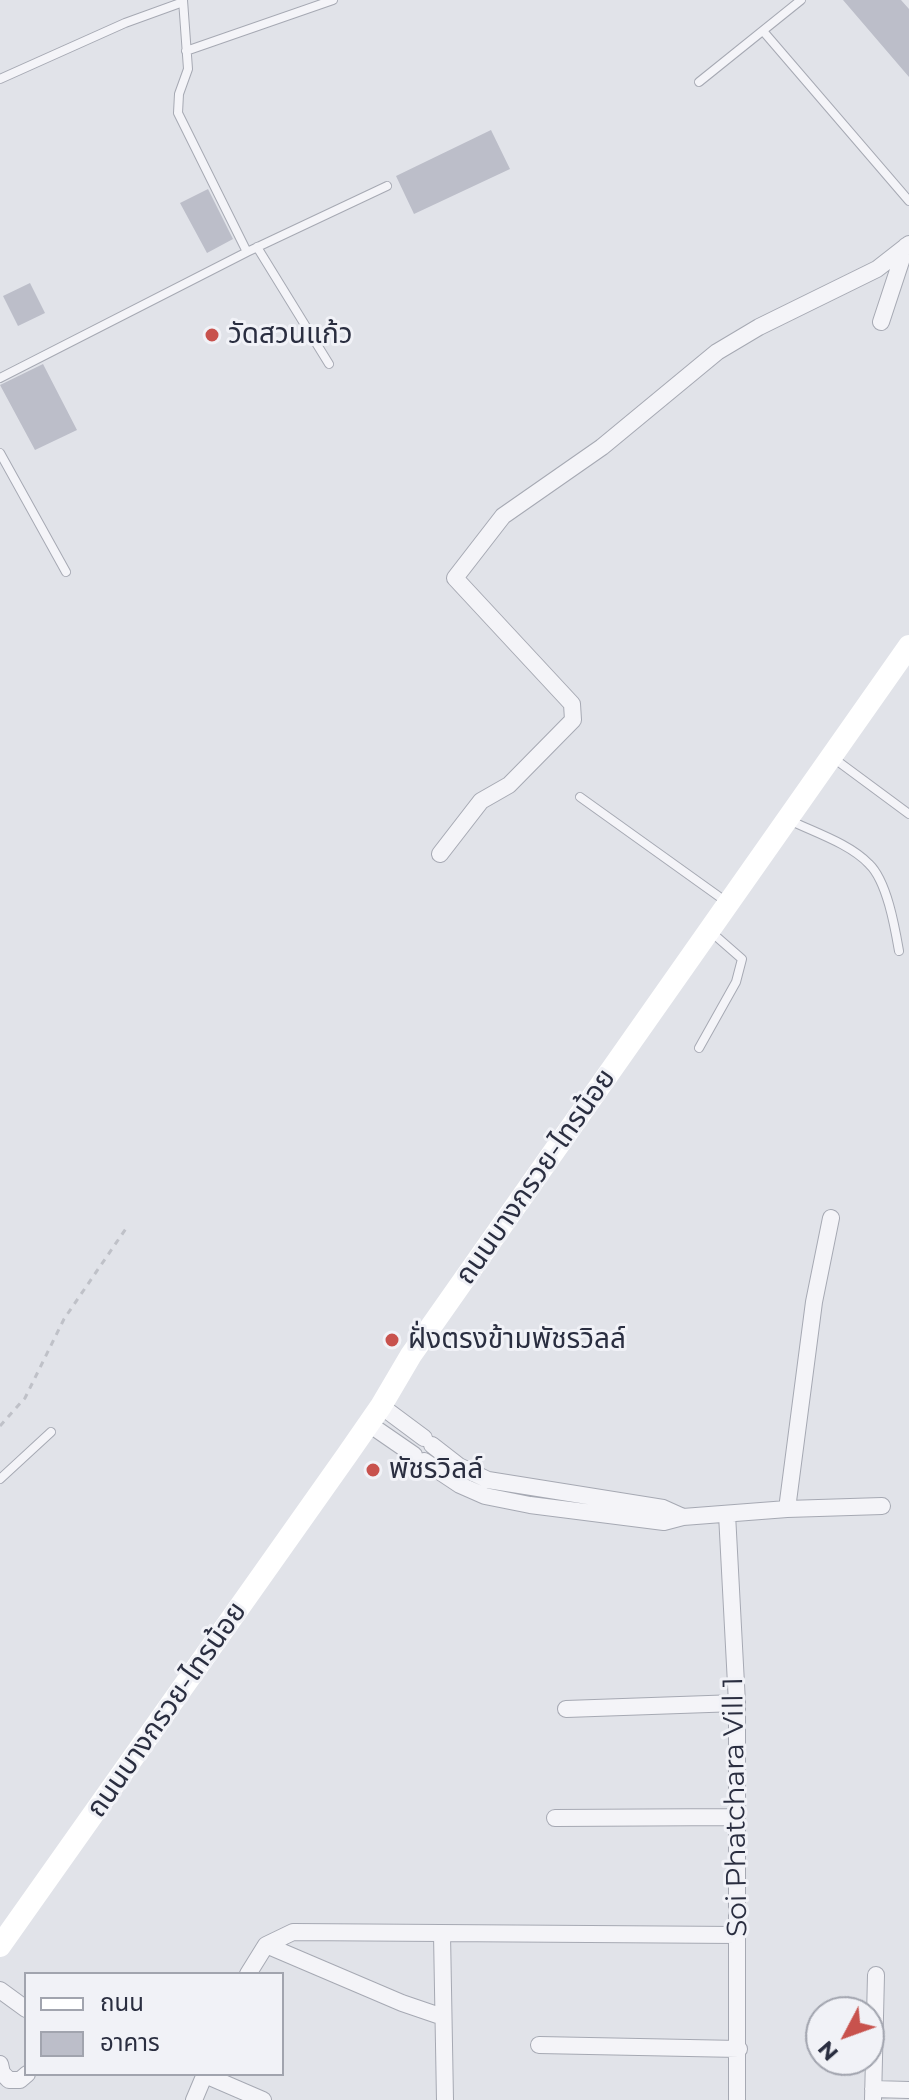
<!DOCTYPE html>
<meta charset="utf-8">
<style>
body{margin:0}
#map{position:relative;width:909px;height:2100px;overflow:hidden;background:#e1e3e9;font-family:Montserrat,"Noto Sans Thai",sans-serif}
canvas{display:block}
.legend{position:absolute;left:24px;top:1972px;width:260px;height:104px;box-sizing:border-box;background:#f1f2f7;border:2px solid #a1a4ae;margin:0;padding:10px 14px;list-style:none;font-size:24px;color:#2a2e40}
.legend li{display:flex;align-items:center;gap:16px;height:40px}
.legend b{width:40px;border:2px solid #a1a4ae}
.north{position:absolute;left:805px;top:1996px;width:80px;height:80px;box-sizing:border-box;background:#f1f2f7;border:2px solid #a1a4ae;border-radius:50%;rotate:229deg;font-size:22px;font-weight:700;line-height:32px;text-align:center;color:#2a2e40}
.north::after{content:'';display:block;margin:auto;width:28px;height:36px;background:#c8524d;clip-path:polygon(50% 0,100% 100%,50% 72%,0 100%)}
</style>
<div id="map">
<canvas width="909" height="2100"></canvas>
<ul class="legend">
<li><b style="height:10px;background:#fff"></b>ถนน</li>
<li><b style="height:22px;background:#bcbec9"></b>อาคาร</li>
</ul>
<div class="north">N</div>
</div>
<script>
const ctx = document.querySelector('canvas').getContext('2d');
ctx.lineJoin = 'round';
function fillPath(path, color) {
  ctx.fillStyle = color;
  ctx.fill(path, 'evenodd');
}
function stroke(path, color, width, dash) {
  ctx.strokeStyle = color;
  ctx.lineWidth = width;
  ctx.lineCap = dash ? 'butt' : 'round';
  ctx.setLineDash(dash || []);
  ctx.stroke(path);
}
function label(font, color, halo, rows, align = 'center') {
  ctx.font = font + ' Montserrat,"Noto Sans Thai",sans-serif';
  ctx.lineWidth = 6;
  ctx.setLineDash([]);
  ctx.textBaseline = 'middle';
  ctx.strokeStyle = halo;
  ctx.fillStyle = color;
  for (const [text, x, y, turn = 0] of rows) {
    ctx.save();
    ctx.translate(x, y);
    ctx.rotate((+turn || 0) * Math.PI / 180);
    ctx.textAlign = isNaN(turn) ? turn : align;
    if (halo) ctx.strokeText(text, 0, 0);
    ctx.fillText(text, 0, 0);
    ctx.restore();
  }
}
const building = new Path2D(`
 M 843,0 L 901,0 L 909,9 L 909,77 Z
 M 491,130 L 510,169 L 414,214 L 396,176 Z
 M 208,189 L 233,239 L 207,253 L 180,203 Z
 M 30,283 L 45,313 L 18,326 L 3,296 Z
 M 43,364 L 77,430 L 35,450 L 0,385 Z`);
const path = new Path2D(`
 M 0,1426 L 25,1398 L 64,1319 L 127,1227`);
const lane = new Path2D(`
 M 183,0 L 188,69 L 179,94 L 178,113 L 247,252
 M 763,31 L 909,201
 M 186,51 L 333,0
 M 0,79 L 125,23 L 183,2
 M 699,82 L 801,0
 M 257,247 L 329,364
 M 0,378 L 247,252 L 387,186
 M 0,453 L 66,572
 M 832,757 L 909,814
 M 580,797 L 728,903
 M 787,819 C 813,832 849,843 869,864 C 887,881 895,928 899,951
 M 699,1048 L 736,982 L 742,959 L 710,931
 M 0,1479 L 51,1432`);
const street = new Path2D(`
 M 881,322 L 906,246
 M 440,854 L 481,801 L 509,785 L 573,720 L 572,704 L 455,578 L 503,516 L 602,447 L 717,352 L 759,327 L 877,269 L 909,244
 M 381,1406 L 424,1438
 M 369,1424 L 414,1455
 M 432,1445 L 459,1466 L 488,1480 L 663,1508 L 683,1517
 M 424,1461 L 460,1485 L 485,1496 L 530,1505 L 664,1522 L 683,1517 L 787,1509 L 882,1506
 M 787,1509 L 814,1302 L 831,1218
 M 727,1514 L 737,1703 L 737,2100
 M 566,1709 L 737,1703
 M 555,1818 L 737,1817
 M 442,1934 L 445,2100
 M 266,1945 L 402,2003 L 443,2017
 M 248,1974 L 266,1945 L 293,1932 L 737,1935
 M 0,1990 L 26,2009
 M 539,2045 L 739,2049
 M 0,2064 L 2,2073 L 9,2080 L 20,2080 L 27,2074
 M 205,2075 L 263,2100
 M 873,2089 L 909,2090
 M 194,2100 L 205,2074
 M 873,2100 L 876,1975`);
const secondary = new Path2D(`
 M 0,1946 L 347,1455 L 381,1406 L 411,1355 L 909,646`);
const markers = [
 [212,335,8,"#c8524d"],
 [392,1340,8,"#c8524d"],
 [373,1470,8,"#c8524d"]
];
const poiNames = [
 ["วัดสวนแก้ว",228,335],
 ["ฝั่งตรงข้ามพัชรวิลล์",408,1340],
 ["พัชรวิลล์",389,1470]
];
const streetNames = [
 ["ถนนบางกรวย-ไทรน้อย",536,1177,-55],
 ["ถนนบางกรวย-ไทรน้อย",167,1710,-55],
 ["Soi Phatchara Vill 1",736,1807,-91]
];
fillPath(building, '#bcbec9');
stroke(lane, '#a6a9b3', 10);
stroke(street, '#a6a9b3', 18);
stroke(path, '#bfc1c8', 3, [6, 6]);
stroke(lane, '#f4f4f8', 8);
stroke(street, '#f4f4f8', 16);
stroke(secondary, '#fff', 22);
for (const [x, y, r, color] of markers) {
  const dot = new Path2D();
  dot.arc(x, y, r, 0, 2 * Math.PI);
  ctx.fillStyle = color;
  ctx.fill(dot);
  stroke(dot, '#f1f2f7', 3);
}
label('28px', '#2a2e40', '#f1f2f7', poiNames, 'left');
label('28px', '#2a2e40', '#f1f2f7', streetNames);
</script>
